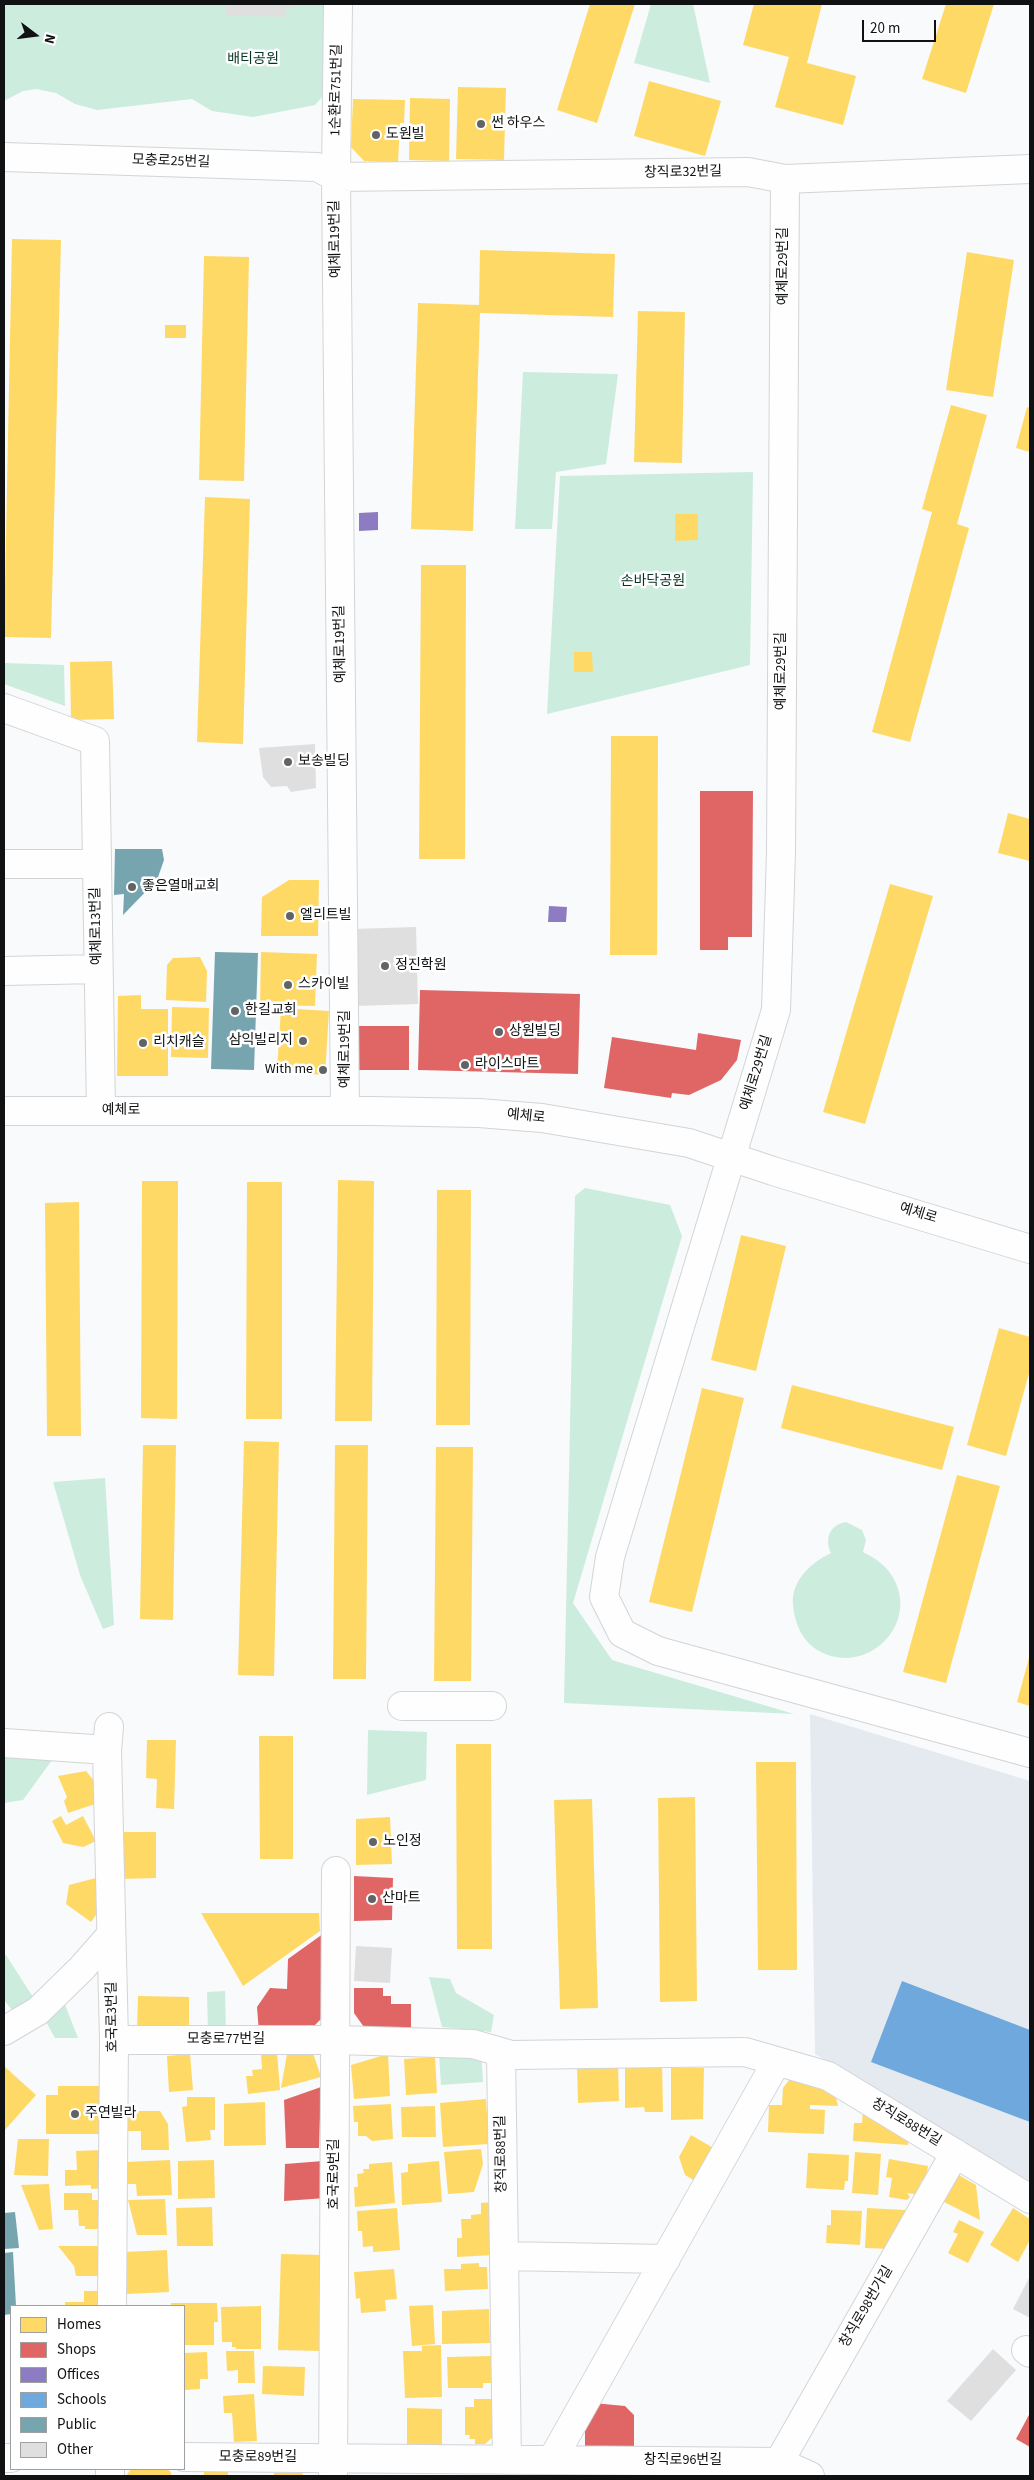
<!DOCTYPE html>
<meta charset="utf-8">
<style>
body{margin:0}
#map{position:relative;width:1034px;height:2480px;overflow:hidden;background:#f8fafc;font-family:"Source Sans 3",sans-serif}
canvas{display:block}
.frame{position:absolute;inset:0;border:5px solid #101112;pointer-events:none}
.legend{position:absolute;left:10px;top:2305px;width:175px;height:165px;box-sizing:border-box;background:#fff;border:1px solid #9fa0a0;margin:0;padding:6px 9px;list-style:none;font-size:15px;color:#101112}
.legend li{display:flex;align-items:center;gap:10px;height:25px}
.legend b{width:25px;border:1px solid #9fa0a0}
.north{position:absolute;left:10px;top:10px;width:50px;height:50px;-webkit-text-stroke:4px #fff;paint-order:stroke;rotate:105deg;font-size:14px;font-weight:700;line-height:20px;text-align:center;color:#101112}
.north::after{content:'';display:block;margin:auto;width:18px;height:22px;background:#101112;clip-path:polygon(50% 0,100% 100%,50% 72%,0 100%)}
.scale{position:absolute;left:862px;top:20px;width:74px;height:22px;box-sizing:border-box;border:2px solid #101112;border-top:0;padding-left:6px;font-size:15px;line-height:18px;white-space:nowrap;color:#101112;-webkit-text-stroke:4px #fff;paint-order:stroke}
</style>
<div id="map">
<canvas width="1034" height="2480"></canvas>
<div class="frame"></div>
<ul class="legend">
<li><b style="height:14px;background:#ffd966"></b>Homes</li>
<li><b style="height:14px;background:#e06666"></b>Shops</li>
<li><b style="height:14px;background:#8e7cc3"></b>Offices</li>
<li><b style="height:14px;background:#6fa8dc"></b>Schools</li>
<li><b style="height:14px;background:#76a5af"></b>Public</li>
<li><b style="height:14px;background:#dfdfe0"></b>Other</li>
</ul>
<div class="north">N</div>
<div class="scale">20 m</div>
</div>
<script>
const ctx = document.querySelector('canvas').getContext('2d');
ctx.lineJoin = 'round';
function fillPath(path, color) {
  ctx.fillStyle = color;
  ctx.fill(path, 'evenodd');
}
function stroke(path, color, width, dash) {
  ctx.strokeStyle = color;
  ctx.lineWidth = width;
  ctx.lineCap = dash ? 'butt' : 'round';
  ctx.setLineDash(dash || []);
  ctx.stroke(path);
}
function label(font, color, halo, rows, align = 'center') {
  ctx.font = font + ' "Source Sans 3","Noto Sans KR",sans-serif';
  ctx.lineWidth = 5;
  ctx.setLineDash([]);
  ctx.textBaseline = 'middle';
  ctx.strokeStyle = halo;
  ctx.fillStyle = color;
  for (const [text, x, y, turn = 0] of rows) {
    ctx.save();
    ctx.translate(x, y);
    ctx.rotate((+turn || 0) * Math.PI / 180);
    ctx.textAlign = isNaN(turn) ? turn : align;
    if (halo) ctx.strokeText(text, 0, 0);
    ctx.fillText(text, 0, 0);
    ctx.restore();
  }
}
const built = new Path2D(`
 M 810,1714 L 1030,1781 L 1030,2181 L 815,2054 Z`);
const green = new Path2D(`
 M 4,4 L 329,4 L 324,95 L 315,105 L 253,117 L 212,111 L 192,99 L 97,110 L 75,104 L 56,93 L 36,89 L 23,91 L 4,101 Z
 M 651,4 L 693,4 L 710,83 L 634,63 Z
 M 523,372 L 618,374 L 606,464 L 556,472 L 552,529 L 515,529 Z
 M 753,472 L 750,665 L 547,714 L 560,476 Z
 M 4,663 L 64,665 L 65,706 L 4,684 Z
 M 585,1188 L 670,1205 L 682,1236 L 573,1603 L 612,1660 L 794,1714 L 564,1703 L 575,1196 Z
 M 105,1478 L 114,1625 L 103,1629 L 80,1575 L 53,1482 Z
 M 846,1522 L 862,1530 L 866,1540 L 863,1552 C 874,1558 885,1564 892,1576 C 921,1622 869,1676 821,1652 C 803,1643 795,1625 793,1605 C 791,1580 811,1563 831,1553 C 824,1538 830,1525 846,1522 Z
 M 368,1730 L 427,1732 L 426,1780 L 367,1795 Z
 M 4,1753 L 55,1756 L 23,1800 L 4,1803 Z
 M 6,1955 L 33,1997 L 12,2010 L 4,2000 L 4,1956 Z
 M 429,1977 L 450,1979 L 456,1993 L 494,2015 L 491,2032 L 442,2027 Z
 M 225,1991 L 226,2032 L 208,2033 L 207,1992 Z
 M 64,2002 L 78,2038 L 55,2038 L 44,2018 Z
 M 481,2050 L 483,2082 L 441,2085 L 439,2053 Z`);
const homes = new Path2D(`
 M 590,4 L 635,4 L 597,123 L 557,110 Z
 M 754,4 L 822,4 L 807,63 L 856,76 L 843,125 L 775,107 L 789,57 L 743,45 Z
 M 946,4 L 994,4 L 966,93 L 922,79 Z
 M 649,81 L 721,101 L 705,156 L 634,136 Z
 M 458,87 L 506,88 L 504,160 L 456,159 Z
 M 410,98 L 450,99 L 449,161 L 409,160 Z
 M 353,99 L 405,100 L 404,123 L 400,123 L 398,162 L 364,161 L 351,147 Z
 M 12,239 L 61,240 L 51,638 L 4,637 Z
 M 480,250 L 615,254 L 613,317 L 480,313 L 473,531 L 411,529 L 418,303 L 479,305 Z
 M 967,252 L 1014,260 L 993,397 L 946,390 Z
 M 204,256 L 249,257 L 244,481 L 199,480 Z
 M 638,311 L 685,312 L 682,463 L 634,462 Z
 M 165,325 L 186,325 L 186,338 L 165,338 Z
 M 951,405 L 987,415 L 957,524 L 969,528 L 910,742 L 872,732 L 932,512 L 922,509 Z
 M 1027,407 L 1030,408 L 1030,452 L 1016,448 Z
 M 205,497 L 250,499 L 243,744 L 197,742 Z
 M 675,514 L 698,514 L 698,540 L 675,541 Z
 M 421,565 L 466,565 L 465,859 L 419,859 Z
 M 574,652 L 592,652 L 593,672 L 574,672 Z
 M 112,661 L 114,719 L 71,720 L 70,662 Z
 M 611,736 L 658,736 L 657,955 L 610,955 Z
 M 1008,813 L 1030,819 L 1030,861 L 998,853 Z
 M 289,880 L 319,880 L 318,936 L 261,936 L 262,897 Z
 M 890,884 L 933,896 L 865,1124 L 823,1112 Z
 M 261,952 L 317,954 L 315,1006 L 260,1005 Z
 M 200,957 L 207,971 L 206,1002 L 166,1000 L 167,965 L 173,958 Z
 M 141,995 L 141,1009 L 168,1009 L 168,1076 L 117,1076 L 118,996 Z
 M 172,1007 L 209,1008 L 208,1058 L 171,1057 Z
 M 281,1008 L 329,1011 L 325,1075 L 277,1072 Z
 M 338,1180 L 374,1181 L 372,1421 L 335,1421 Z
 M 142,1181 L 178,1181 L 177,1419 L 141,1418 Z
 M 247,1182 L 282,1182 L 282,1419 L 246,1419 Z
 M 437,1190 L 471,1190 L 470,1425 L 436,1425 Z
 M 79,1202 L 81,1436 L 47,1436 L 45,1203 Z
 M 741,1235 L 786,1246 L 756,1371 L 711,1360 Z
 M 999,1328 L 1030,1337 L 1030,1370 L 1006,1456 L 967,1445 Z
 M 792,1385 L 954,1427 L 942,1470 L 781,1428 Z
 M 702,1388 L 744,1398 L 692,1612 L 649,1602 Z
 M 244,1441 L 279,1442 L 274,1676 L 238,1675 Z
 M 143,1445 L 176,1445 L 173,1620 L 140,1619 Z
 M 335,1445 L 368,1445 L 366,1679 L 333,1679 Z
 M 436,1447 L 473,1447 L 471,1681 L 434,1681 Z
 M 957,1475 L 1000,1486 L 946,1683 L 903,1672 Z
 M 1030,1654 L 1030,1706 L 1017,1702 Z
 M 259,1736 L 293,1736 L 293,1859 L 260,1859 Z
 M 147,1740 L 176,1740 L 174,1809 L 156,1808 L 157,1779 L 146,1778 Z
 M 456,1744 L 491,1744 L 492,1949 L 457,1949 Z
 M 756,1762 L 796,1762 L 797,1970 L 758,1970 Z
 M 86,1771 L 95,1782 L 101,1802 L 68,1813 L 64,1801 L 67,1797 L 58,1776 Z
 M 695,1797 L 697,2001 L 660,2002 L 658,1798 Z
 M 592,1799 L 598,2008 L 560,2009 L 554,1800 Z
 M 61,1816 L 66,1825 L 83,1816 L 96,1841 L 83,1847 L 63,1843 L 52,1821 Z
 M 390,1817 L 392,1864 L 356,1865 L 356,1819 Z
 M 120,1832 L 156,1832 L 156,1878 L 121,1879 Z
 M 96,1878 L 103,1905 L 91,1922 L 66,1904 L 69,1885 Z
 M 201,1913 L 319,1913 L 320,1931 L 243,1986 Z
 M 138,1996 L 189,1997 L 189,2031 L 137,2030 Z
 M 277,2052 L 280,2090 L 248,2094 L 246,2076 L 253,2076 L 252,2070 L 262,2069 L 261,2054 Z
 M 313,2053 L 321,2077 L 281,2088 L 287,2054 Z
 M 190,2054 L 193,2090 L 169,2092 L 167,2056 Z
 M 388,2054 L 390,2096 L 354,2099 L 351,2065 Z
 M 435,2057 L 437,2093 L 406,2095 L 404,2059 Z
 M 662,2062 L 663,2112 L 645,2112 L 644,2107 L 625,2108 L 625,2066 Z
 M 618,2065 L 619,2101 L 578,2103 L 577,2066 Z
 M 4,2066 L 36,2095 L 4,2131 Z
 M 671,2068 L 704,2068 L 703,2119 L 671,2120 Z
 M 803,2078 L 834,2090 L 838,2106 L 810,2105 L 810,2109 L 825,2110 L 824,2134 L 768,2132 L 769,2105 L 782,2105 L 783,2088 L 789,2080 Z
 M 58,2086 L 104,2086 L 104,2134 L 46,2134 L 46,2095 L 58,2095 Z
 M 187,2097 L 215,2097 L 215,2130 L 210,2130 L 211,2140 L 186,2142 L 182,2107 L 187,2106 Z
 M 486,2099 L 489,2144 L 443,2147 L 440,2103 Z
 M 265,2102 L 266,2145 L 224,2146 L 224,2104 Z
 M 391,2104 L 393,2139 L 372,2141 L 366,2136 L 358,2136 L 358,2122 L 354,2122 L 353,2106 Z
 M 435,2106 L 436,2137 L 402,2137 L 401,2107 Z
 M 863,2110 L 909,2134 L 908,2145 L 853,2141 L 854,2123 L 862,2123 Z
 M 126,2111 L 160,2111 L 168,2124 L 169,2150 L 141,2150 L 141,2131 L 126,2131 Z
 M 691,2135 L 715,2149 L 697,2182 L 685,2175 L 679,2157 Z
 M 18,2139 L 49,2139 L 48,2176 L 14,2175 Z
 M 481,2149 L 483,2164 L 474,2192 L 448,2194 L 444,2152 Z
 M 103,2150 L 106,2188 L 91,2189 L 91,2185 L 65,2186 L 65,2170 L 77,2170 L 76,2151 Z
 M 855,2152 L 881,2154 L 878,2195 L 852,2193 Z
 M 808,2153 L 849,2155 L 848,2181 L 845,2181 L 844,2190 L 806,2188 Z
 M 889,2159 L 928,2166 L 926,2181 L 921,2181 L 919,2195 L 907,2193 L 910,2197 L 907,2200 L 889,2197 L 892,2178 L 886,2177 Z
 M 170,2160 L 172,2195 L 137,2196 L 136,2184 L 126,2184 L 125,2162 Z
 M 214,2160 L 215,2198 L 178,2199 L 178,2161 Z
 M 439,2161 L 442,2202 L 402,2205 L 401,2173 L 408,2172 L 408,2164 Z
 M 392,2162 L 395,2203 L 355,2207 L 354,2187 L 358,2187 L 357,2174 L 364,2173 L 363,2169 L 369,2169 L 369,2164 Z
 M 957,2174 L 976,2185 L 980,2220 L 944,2202 Z
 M 49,2184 L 53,2229 L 39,2230 L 21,2185 Z
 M 64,2193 L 92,2193 L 92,2200 L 104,2200 L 104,2229 L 85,2229 L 85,2226 L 79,2226 L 78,2210 L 64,2210 Z
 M 165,2199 L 167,2235 L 137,2235 L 128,2200 Z
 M 492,2202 L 494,2255 L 457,2257 L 457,2238 L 462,2238 L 461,2219 L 471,2219 L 471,2215 L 481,2214 L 481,2203 Z
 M 212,2207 L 213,2246 L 177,2246 L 176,2208 Z
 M 397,2208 L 400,2250 L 373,2252 L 373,2246 L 363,2247 L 362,2231 L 358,2231 L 357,2211 Z
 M 867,2208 L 905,2210 L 904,2228 L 890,2249 L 865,2248 Z
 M 1013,2208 L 1030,2219 L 1030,2240 L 1018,2262 L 990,2245 Z
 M 831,2210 L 862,2211 L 860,2245 L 826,2243 L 827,2225 L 831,2225 Z
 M 959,2220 L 984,2232 L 968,2263 L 948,2253 L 958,2234 L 953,2232 Z
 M 58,2246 L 102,2246 L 103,2276 L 76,2276 L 74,2266 Z
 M 167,2250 L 169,2292 L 126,2294 L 124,2252 Z
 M 281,2254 L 325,2255 L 320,2351 L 278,2350 Z
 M 479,2263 L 479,2267 L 487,2267 L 488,2289 L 445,2291 L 444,2269 L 461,2269 L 461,2264 Z
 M 394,2269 L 397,2299 L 385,2300 L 386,2311 L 361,2313 L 360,2298 L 356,2299 L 354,2272 Z
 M 84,2291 L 104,2291 L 104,2306 L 65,2306 L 65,2302 L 84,2302 Z
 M 171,2303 L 217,2303 L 218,2322 L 214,2322 L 214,2345 L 184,2345 L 184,2306 L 171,2306 Z
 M 433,2305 L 435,2344 L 412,2346 L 409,2306 Z
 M 261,2306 L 261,2349 L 236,2349 L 236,2347 L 232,2347 L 232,2342 L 222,2342 L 221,2307 Z
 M 489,2309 L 490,2343 L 442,2344 L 442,2311 Z
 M 441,2345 L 442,2397 L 405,2398 L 403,2351 L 422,2351 L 422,2346 Z
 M 226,2351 L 254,2351 L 255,2383 L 238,2383 L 238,2370 L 227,2371 Z
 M 207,2352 L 208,2379 L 200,2379 L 200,2389 L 184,2390 L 184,2353 Z
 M 492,2356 L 492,2383 L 483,2383 L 483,2388 L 448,2388 L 447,2357 Z
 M 263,2366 L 305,2367 L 304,2396 L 262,2394 Z
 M 254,2394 L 257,2441 L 234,2442 L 232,2413 L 224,2413 L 223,2396 Z
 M 474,2399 L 495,2399 L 495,2435 L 485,2444 L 475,2444 L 475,2439 L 469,2439 L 470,2435 L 465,2435 L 465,2407 L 474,2407 Z
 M 407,2408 L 442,2409 L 442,2450 L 407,2450 Z
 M 204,2468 L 228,2469 L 228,2476 L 204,2476 Z
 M 131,2469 L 166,2469 L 170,2471 L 172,2476 L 126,2476 Z
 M 627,2472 L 627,2476 L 569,2476 L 569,2475 Z
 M 274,2473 L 302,2473 L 304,2476 L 274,2476 Z`);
const shops = new Path2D(`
 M 700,791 L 753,791 L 752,937 L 728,937 L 728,950 L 700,950 Z
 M 420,990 L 580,994 L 578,1074 L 418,1070 Z
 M 359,1026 L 409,1026 L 409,1070 L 359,1070 Z
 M 698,1033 L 741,1040 L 737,1060 L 721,1080 L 689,1095 L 672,1093 L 671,1098 L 604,1088 L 612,1037 L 696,1050 Z
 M 354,1876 L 393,1878 L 392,1920 L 354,1921 Z
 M 327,1931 L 330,2010 L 310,2030 L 259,2033 L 257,2007 L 270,1988 L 287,1989 L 288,1959 Z
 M 354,1988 L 383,1988 L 383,1996 L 391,1996 L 391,2004 L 411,2004 L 411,2030 L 366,2030 L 354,2013 Z
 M 321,2087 L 319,2148 L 286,2148 L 284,2100 Z
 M 323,2161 L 326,2198 L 284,2201 L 285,2164 Z
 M 593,2403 L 625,2406 L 634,2415 L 634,2446 L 585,2446 L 585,2416 Z
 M 1030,2413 L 1030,2447 L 1016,2439 Z`);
const offices = new Path2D(`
 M 378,512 L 378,530 L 359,531 L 359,513 Z
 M 549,906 L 567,907 L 566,922 L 548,922 Z`);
const schools = new Path2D(`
 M 902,1981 L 1030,2030 L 1030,2122 L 871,2062 Z`);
const public = new Path2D(`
 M 115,849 L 162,849 L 164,860 L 157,880 L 123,915 L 124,894 L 114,895 Z
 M 215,952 L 258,953 L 254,1070 L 211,1069 Z
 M 15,2212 L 19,2248 L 4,2249 L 4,2213 Z
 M 13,2252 L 16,2306 L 11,2306 L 11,2314 L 4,2315 L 4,2253 Z`);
const building = new Path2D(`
 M 226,4 L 295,4 L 294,8 L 285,8 L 285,17 L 225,15 Z
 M 315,744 L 316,788 L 291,792 L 287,786 L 271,787 L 263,777 L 259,748 Z
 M 416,927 L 418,1004 L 355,1006 L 353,929 Z
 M 356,1946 L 392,1948 L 390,1983 L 354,1981 Z
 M 1030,2276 L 1030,2318 L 1013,2309 Z
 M 993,2349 L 1016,2370 L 971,2421 L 947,2401 Z`);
const minor = new Path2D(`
 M 338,4 L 336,177 L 345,1111
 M 4,157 L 317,167 L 336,177 L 748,172 L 785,179 L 1030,169
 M 785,179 L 781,853 L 776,1010 L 610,1557 L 604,1597 L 622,1633 L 658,1651 L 1030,1753
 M 4,708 L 95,741 L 101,1111
 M 4,864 L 96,864
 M 4,971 L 98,969
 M 4,1111 L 370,1111 L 479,1113 L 542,1118 L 689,1143 L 773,1171 L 1030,1249
 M 402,1706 L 492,1706
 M 109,1727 L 107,1750 L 114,2040 L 112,2306
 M 4,1743 L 107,1750
 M 4,2031 L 38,2011 L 82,1968 L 111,1935
 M 114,2040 L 337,2040 L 473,2044 L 511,2055 L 745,2052 L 828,2076 L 1030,2199
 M 501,2052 L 507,2460
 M 504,2256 L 666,2259
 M 1026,2350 L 1030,2353
 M 184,2457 L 779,2462 L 810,2476
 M 4,2458 L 11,2458
 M 552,2460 L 777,2061
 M 779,2462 L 955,2153
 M 110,2476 L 110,2469
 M 333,2476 L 336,1871`);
const markers = [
 [481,124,5,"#616364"],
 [376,135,5,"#616364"],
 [288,762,5,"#616364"],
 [132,887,5,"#616364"],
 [290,916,5,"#616364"],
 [385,966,5,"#616364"],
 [288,985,5,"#616364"],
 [235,1011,5,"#616364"],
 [499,1032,5,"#616364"],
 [303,1041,5,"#616364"],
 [143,1043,5,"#616364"],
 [465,1065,5,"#616364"],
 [323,1070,5,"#616364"],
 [373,1842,5,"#616364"],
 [372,1899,5,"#616364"],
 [75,2114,5,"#616364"]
];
const parkNames = [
 ["배티공원",253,60],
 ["손바닥공원",653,582]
];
const streetNames = [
 ["1순환로751번길",337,90,-89],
 ["모충로25번길",171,162,2],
 ["창직로32번길",683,173,-1],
 ["예체로19번길",336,239,-91],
 ["예체로29번길",784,266,-90],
 ["예체로19번길",341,644,-91],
 ["예체로29번길",782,671,-90],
 ["예체로13번길",97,926,-91],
 ["예체로19번길",346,1049,-90],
 ["예체로29번길",757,1073,-73],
 ["예체로",121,1111],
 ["예체로",526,1117,6],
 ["예체로",918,1214,17],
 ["호국로3번길",113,2017,-91],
 ["모충로77번길",226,2040],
 ["창직로88번길",906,2123,31],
 ["창직로88번길",502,2154,-91],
 ["호국로9번길",335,2174,-90],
 ["창직로98번가길",867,2307,-60],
 ["모충로89번길",258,2458],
 ["창직로96번길",683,2461]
];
const poiNames = [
 ["썬 하우스",491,124],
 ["도원빌",386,135],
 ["보송빌딩",298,762],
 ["좋은열매교회",142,887],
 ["엘리트빌",300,916],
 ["정진학원",395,966],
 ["스카이빌",298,985],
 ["한길교회",245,1011],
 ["상원빌딩",509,1032],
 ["삼익빌리지",293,1041,"right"],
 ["리치캐슬",153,1043],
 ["라이스마트",475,1065],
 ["With me",313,1070,"right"],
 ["노인정",383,1842],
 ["산마트",382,1899],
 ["주연빌라",85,2114]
];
fillPath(built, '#e5eaf0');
fillPath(green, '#ccecde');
fillPath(homes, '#ffd966');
fillPath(shops, '#e06666');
fillPath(offices, '#8e7cc3');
fillPath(schools, '#6fa8dc');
fillPath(public, '#76a5af');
fillPath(building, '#dfdfe0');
stroke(minor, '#d2d4d6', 30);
stroke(minor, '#fefeff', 28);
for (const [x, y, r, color] of markers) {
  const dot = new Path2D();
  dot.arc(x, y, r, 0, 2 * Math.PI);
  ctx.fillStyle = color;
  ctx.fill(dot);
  stroke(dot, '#fff', 2);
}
label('14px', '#073525', '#fff', parkNames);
label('14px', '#101112', '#fff', streetNames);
label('14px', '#101112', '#fff', poiNames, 'left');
</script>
